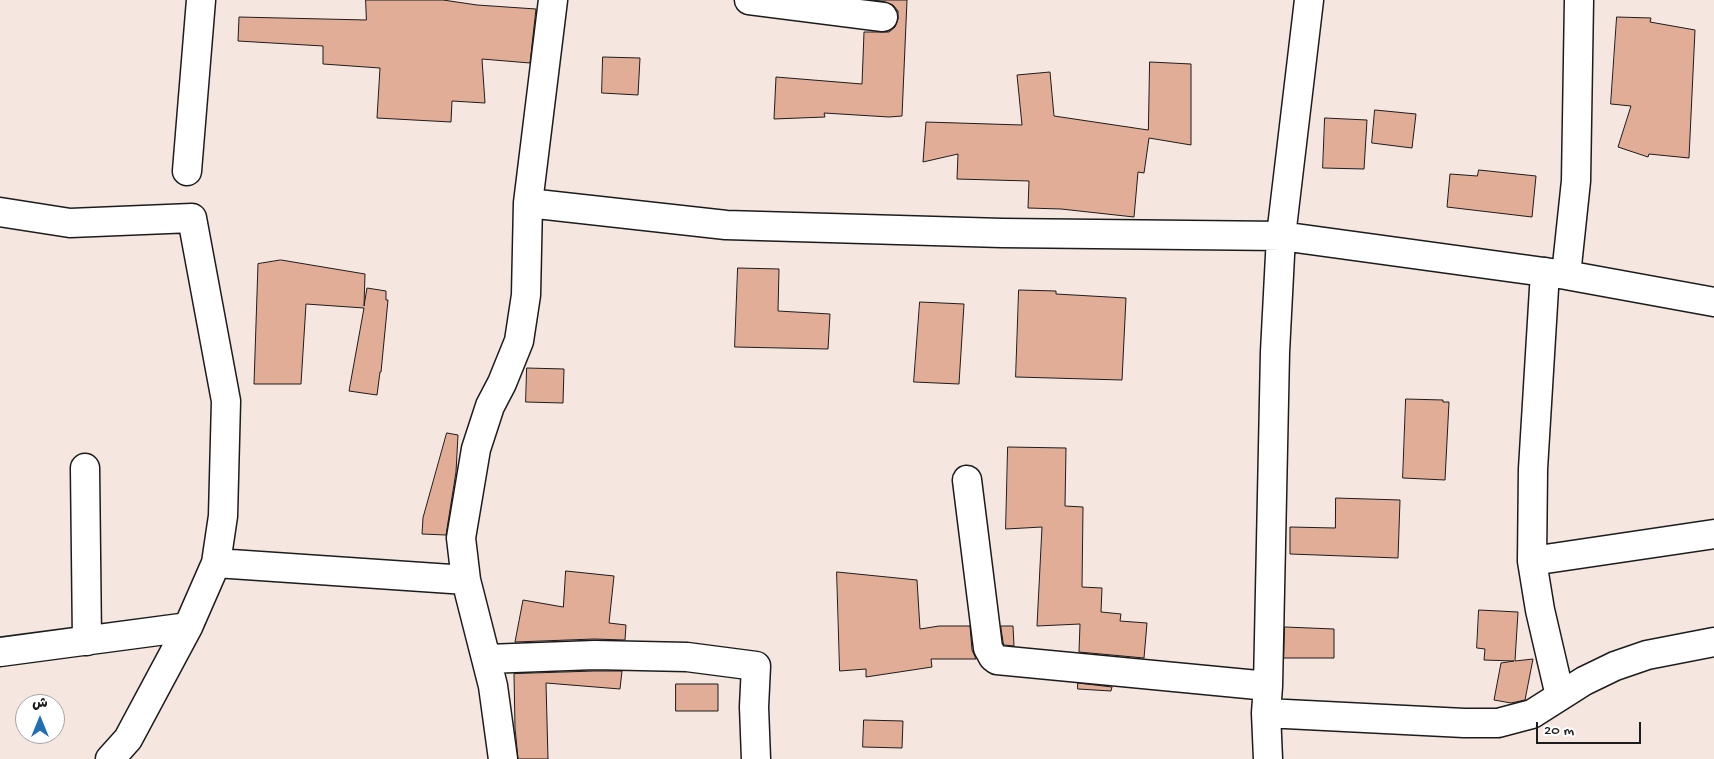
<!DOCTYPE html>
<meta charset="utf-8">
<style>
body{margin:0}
#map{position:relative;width:1714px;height:759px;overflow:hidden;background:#f6e6e0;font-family:"Gochi Hand","Playpen Sans Arabic",sans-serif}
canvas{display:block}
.north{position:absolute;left:15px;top:694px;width:50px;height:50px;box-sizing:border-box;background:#fff;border:1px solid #a4a4a4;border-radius:50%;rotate:0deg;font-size:14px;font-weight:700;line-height:20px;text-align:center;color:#1c1c1c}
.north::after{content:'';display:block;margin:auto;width:18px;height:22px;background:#1f6fb2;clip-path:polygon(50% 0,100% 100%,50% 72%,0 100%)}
.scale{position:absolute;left:1536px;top:722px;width:105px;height:22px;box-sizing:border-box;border:2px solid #1c1c1c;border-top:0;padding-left:6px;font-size:15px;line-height:18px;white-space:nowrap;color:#1c1c1c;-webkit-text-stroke:4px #fff;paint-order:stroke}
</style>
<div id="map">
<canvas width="1714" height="759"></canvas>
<div class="north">ش</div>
<div class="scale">20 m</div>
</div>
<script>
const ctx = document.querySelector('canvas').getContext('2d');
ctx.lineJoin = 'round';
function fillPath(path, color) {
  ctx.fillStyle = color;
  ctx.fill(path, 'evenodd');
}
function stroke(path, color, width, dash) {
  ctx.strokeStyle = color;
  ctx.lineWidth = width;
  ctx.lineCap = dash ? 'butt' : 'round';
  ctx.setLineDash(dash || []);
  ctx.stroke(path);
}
const building = new Path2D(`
 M 366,0 L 443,0 L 477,5 L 536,9 L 530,63 L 482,59 L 485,103 L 452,101 L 451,122 L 377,118 L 380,68 L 323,64 L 323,46 L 238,41 L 239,17 L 366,20 Z
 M 873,0 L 907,0 L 902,116 L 889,117 L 824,113 L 825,117 L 774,119 L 776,77 L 862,84 L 864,32 L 889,32 L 895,27 L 898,19 L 898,11 L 893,5 L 885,2 Z
 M 1617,17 L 1651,18 L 1650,22 L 1695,30 L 1689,158 L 1649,154 L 1648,157 L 1618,147 L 1631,106 L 1611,104 Z
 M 603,57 L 640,58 L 638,95 L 602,93 Z
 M 1150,62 L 1191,64 L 1191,145 L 1149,138 L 1144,173 L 1138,172 L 1134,217 L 1061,209 L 1028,208 L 1029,181 L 957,179 L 958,154 L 923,162 L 926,122 L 1022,125 L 1017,75 L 1050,72 L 1054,116 L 1148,130 Z
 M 1375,110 L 1416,114 L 1412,148 L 1372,143 Z
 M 1325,118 L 1367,120 L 1364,169 L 1323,168 Z
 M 1479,170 L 1536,176 L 1532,217 L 1447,207 L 1450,174 L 1477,176 Z
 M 281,260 L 365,274 L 364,306 L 367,288 L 386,291 L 386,300 L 388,300 L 381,372 L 380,372 L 377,395 L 349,391 L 364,308 L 306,304 L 301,384 L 254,384 L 258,264 Z
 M 738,268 L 779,269 L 778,311 L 830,314 L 828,349 L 735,347 Z
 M 1019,290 L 1056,291 L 1056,294 L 1126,298 L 1122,380 L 1016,377 Z
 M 920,302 L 964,304 L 959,384 L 914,382 Z
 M 527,368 L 564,369 L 563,403 L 526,402 Z
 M 1406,399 L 1443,400 L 1443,402 L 1449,402 L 1445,480 L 1403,478 Z
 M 447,433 L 458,435 L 456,472 L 446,535 L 422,534 L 423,518 Z
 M 1008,447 L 1066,448 L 1065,506 L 1083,507 L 1082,587 L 1102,588 L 1101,612 L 1121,614 L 1120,621 L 1147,623 L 1144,658 L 1079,652 L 1080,624 L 1037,626 L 1042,527 L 1006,529 Z
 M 1336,498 L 1400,500 L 1398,558 L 1290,554 L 1290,527 L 1335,528 Z
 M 566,571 L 614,576 L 609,623 L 626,625 L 625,640 L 594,639 L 515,642 L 523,600 L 563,607 Z
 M 837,572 L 917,580 L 920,629 L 939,626 L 970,626 L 972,650 L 976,659 L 931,659 L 932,667 L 866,677 L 866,669 L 840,671 Z
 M 1479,610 L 1518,612 L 1515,661 L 1533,659 L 1525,700 L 1511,703 L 1494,700 L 1501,663 L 1514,661 L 1484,660 L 1485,649 L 1477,648 Z
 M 1001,626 L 1013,626 L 1014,646 L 1004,645 Z
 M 1285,627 L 1334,629 L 1334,658 L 1284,658 Z
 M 595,671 L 622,671 L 620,689 L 546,683 L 548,759 L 518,759 L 515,728 L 514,674 Z
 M 1078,683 L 1112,687 L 1111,691 L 1078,689 Z
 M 676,684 L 718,684 L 718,711 L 676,711 Z
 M 864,720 L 903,721 L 902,748 L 863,747 Z`);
const minor = new Path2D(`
 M 749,0 L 883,17
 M 187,171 L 201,0
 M 528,203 L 726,225 L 1002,233 L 1281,236 L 1566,275 L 1714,302
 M 0,212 L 70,223 L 192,218 L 226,401 L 223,516 L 216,563 L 188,627 L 128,739 L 110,759
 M 1545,272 L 1533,469 L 1532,561 L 1540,610 L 1560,696
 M 1566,275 L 1576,181 L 1579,0
 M 85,468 L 87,641
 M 967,480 L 988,648 L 993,657 L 997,660 L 1268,686
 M 1532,561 L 1714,534
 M 216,563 L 466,580
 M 0,652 L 188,627
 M 487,659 L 595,655 L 687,657 L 756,666 L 754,707 L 756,759
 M 1266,713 L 1464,723 L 1498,723 L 1532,714 L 1584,681 L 1615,666 L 1647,655 L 1714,642
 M 503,759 L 493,686 L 466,580 L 461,538 L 476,449 L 490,406 L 502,383 L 519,341 L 526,295 L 528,203 L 553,0
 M 1268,759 L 1266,713 L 1268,686 L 1275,352 L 1281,236 L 1309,0`);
fillPath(building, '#e2ad96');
stroke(building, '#1c1c1c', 1);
stroke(minor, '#1c1c1c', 31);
stroke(minor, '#fff', 28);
</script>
